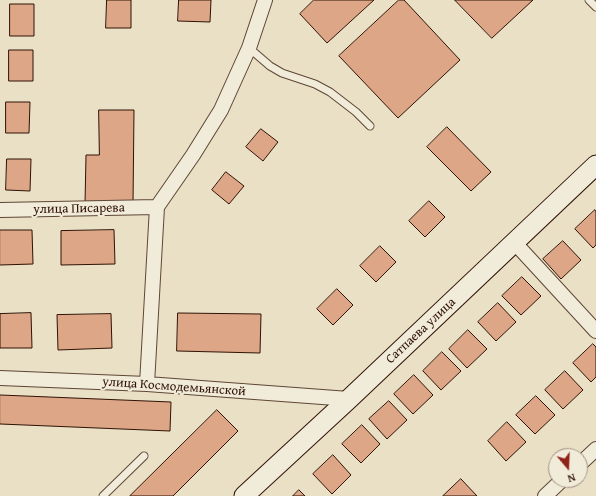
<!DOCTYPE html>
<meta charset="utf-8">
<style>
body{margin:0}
#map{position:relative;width:596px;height:496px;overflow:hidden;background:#e9e0c6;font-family:"Gentium Book Plus",serif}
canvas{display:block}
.north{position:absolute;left:548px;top:448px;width:40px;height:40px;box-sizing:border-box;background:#f1ebda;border:1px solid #a39484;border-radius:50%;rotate:161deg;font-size:11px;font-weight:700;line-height:16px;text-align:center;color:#2f1204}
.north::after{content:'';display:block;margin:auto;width:14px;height:18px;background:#8f2418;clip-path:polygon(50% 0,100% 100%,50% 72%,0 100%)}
</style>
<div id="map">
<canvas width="596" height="496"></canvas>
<div class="north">N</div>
</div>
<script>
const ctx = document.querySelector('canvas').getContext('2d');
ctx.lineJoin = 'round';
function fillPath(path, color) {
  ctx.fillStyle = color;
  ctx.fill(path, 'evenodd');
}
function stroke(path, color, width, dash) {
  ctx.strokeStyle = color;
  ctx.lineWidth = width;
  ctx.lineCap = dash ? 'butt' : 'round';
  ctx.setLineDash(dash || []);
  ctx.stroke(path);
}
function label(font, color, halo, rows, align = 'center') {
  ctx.font = font + ' "Gentium Book Plus",serif';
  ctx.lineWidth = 4;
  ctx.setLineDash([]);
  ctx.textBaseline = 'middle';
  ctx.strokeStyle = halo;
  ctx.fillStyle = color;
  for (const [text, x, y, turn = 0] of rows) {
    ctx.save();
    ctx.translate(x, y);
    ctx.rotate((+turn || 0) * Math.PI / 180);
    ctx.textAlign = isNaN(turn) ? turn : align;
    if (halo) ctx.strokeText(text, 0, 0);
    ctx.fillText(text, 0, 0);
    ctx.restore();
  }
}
const building = new Path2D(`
 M 107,0 L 131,0 L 131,28 L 106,28 Z
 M 179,0 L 211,0 L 210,22 L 178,21 Z
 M 314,0 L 374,0 L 327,43 L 300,14 Z
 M 399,0 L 404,0 L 460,60 L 398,118 L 339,56 Z
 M 455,0 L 533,0 L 492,38 Z
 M 10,4 L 34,4 L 34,36 L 10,36 Z
 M 9,50 L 33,50 L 33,81 L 9,81 Z
 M 6,102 L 30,102 L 29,133 L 6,133 Z
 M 99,110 L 134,110 L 133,204 L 85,204 L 86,155 L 99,155 Z
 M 447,127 L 491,172 L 471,191 L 427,147 Z
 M 261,129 L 278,142 L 263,161 L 246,147 Z
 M 7,159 L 31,159 L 30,191 L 6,190 Z
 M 226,172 L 244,186 L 229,204 L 212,190 Z
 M 429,201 L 445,217 L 425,237 L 409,221 Z
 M 595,210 L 596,212 L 596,245 L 593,248 L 575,229 Z
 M 0,230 L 32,230 L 33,264 L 0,265 Z
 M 114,230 L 115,264 L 61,265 L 61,231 Z
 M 563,241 L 581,260 L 561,279 L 543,259 Z
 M 380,246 L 396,262 L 376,282 L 360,266 Z
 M 522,277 L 541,296 L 521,315 L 502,296 Z
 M 337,289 L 353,305 L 333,325 L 317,309 Z
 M 498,303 L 516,322 L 496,341 L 478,322 Z
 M 31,313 L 32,348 L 0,348 L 0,314 Z
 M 178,313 L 261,314 L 260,353 L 177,351 Z
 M 111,314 L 112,348 L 58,350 L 57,315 Z
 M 468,330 L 487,349 L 467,368 L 449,349 Z
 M 593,344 L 596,347 L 596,377 L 591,382 L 573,363 Z
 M 442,352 L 461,371 L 441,390 L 423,371 Z
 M 565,371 L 583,390 L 563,409 L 545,390 Z
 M 414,375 L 433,395 L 413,414 L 394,394 Z
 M 0,395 L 171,402 L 170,431 L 0,424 Z
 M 536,396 L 555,415 L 535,434 L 516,415 Z
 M 389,401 L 407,420 L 387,439 L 369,419 Z
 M 217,410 L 238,431 L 173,496 L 130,496 Z
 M 507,422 L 526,442 L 506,461 L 488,441 Z
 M 362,425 L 380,444 L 361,463 L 342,444 Z
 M 333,455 L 351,475 L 332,494 L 313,474 Z
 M 461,479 L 477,496 L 443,496 Z
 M 299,490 L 305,496 L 293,496 Z`);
const lane = new Path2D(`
 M 589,0 L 596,7
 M 249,48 L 270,66 L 282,73 L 315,84 L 330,92 L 356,112 L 370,126
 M 103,496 L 144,456`);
const street = new Path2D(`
 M 0,210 L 157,207
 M 514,242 L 596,331
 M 0,378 L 147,384 L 349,399
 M 147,384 L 157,207 L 193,155 L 221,110 L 249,48 L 265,0
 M 580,464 L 596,449
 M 545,496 L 562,480`);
const secondary = new Path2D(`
 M 244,496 L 349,399 L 596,165`);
const streetNames = [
 ["улица Писарева",79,209,-1],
 ["Сатпаева улица",421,331,-43],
 ["улица Космодемьянской",174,387,4]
];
fillPath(building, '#dda687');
stroke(building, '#2f1204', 1);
stroke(lane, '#5e4634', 9);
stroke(street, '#5e4634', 16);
stroke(secondary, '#2f1204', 21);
stroke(lane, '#f1ebda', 7);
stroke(street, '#f1ebda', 14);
stroke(secondary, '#f1ebda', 19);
label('13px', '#2f1204', '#f1ebda', streetNames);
</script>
